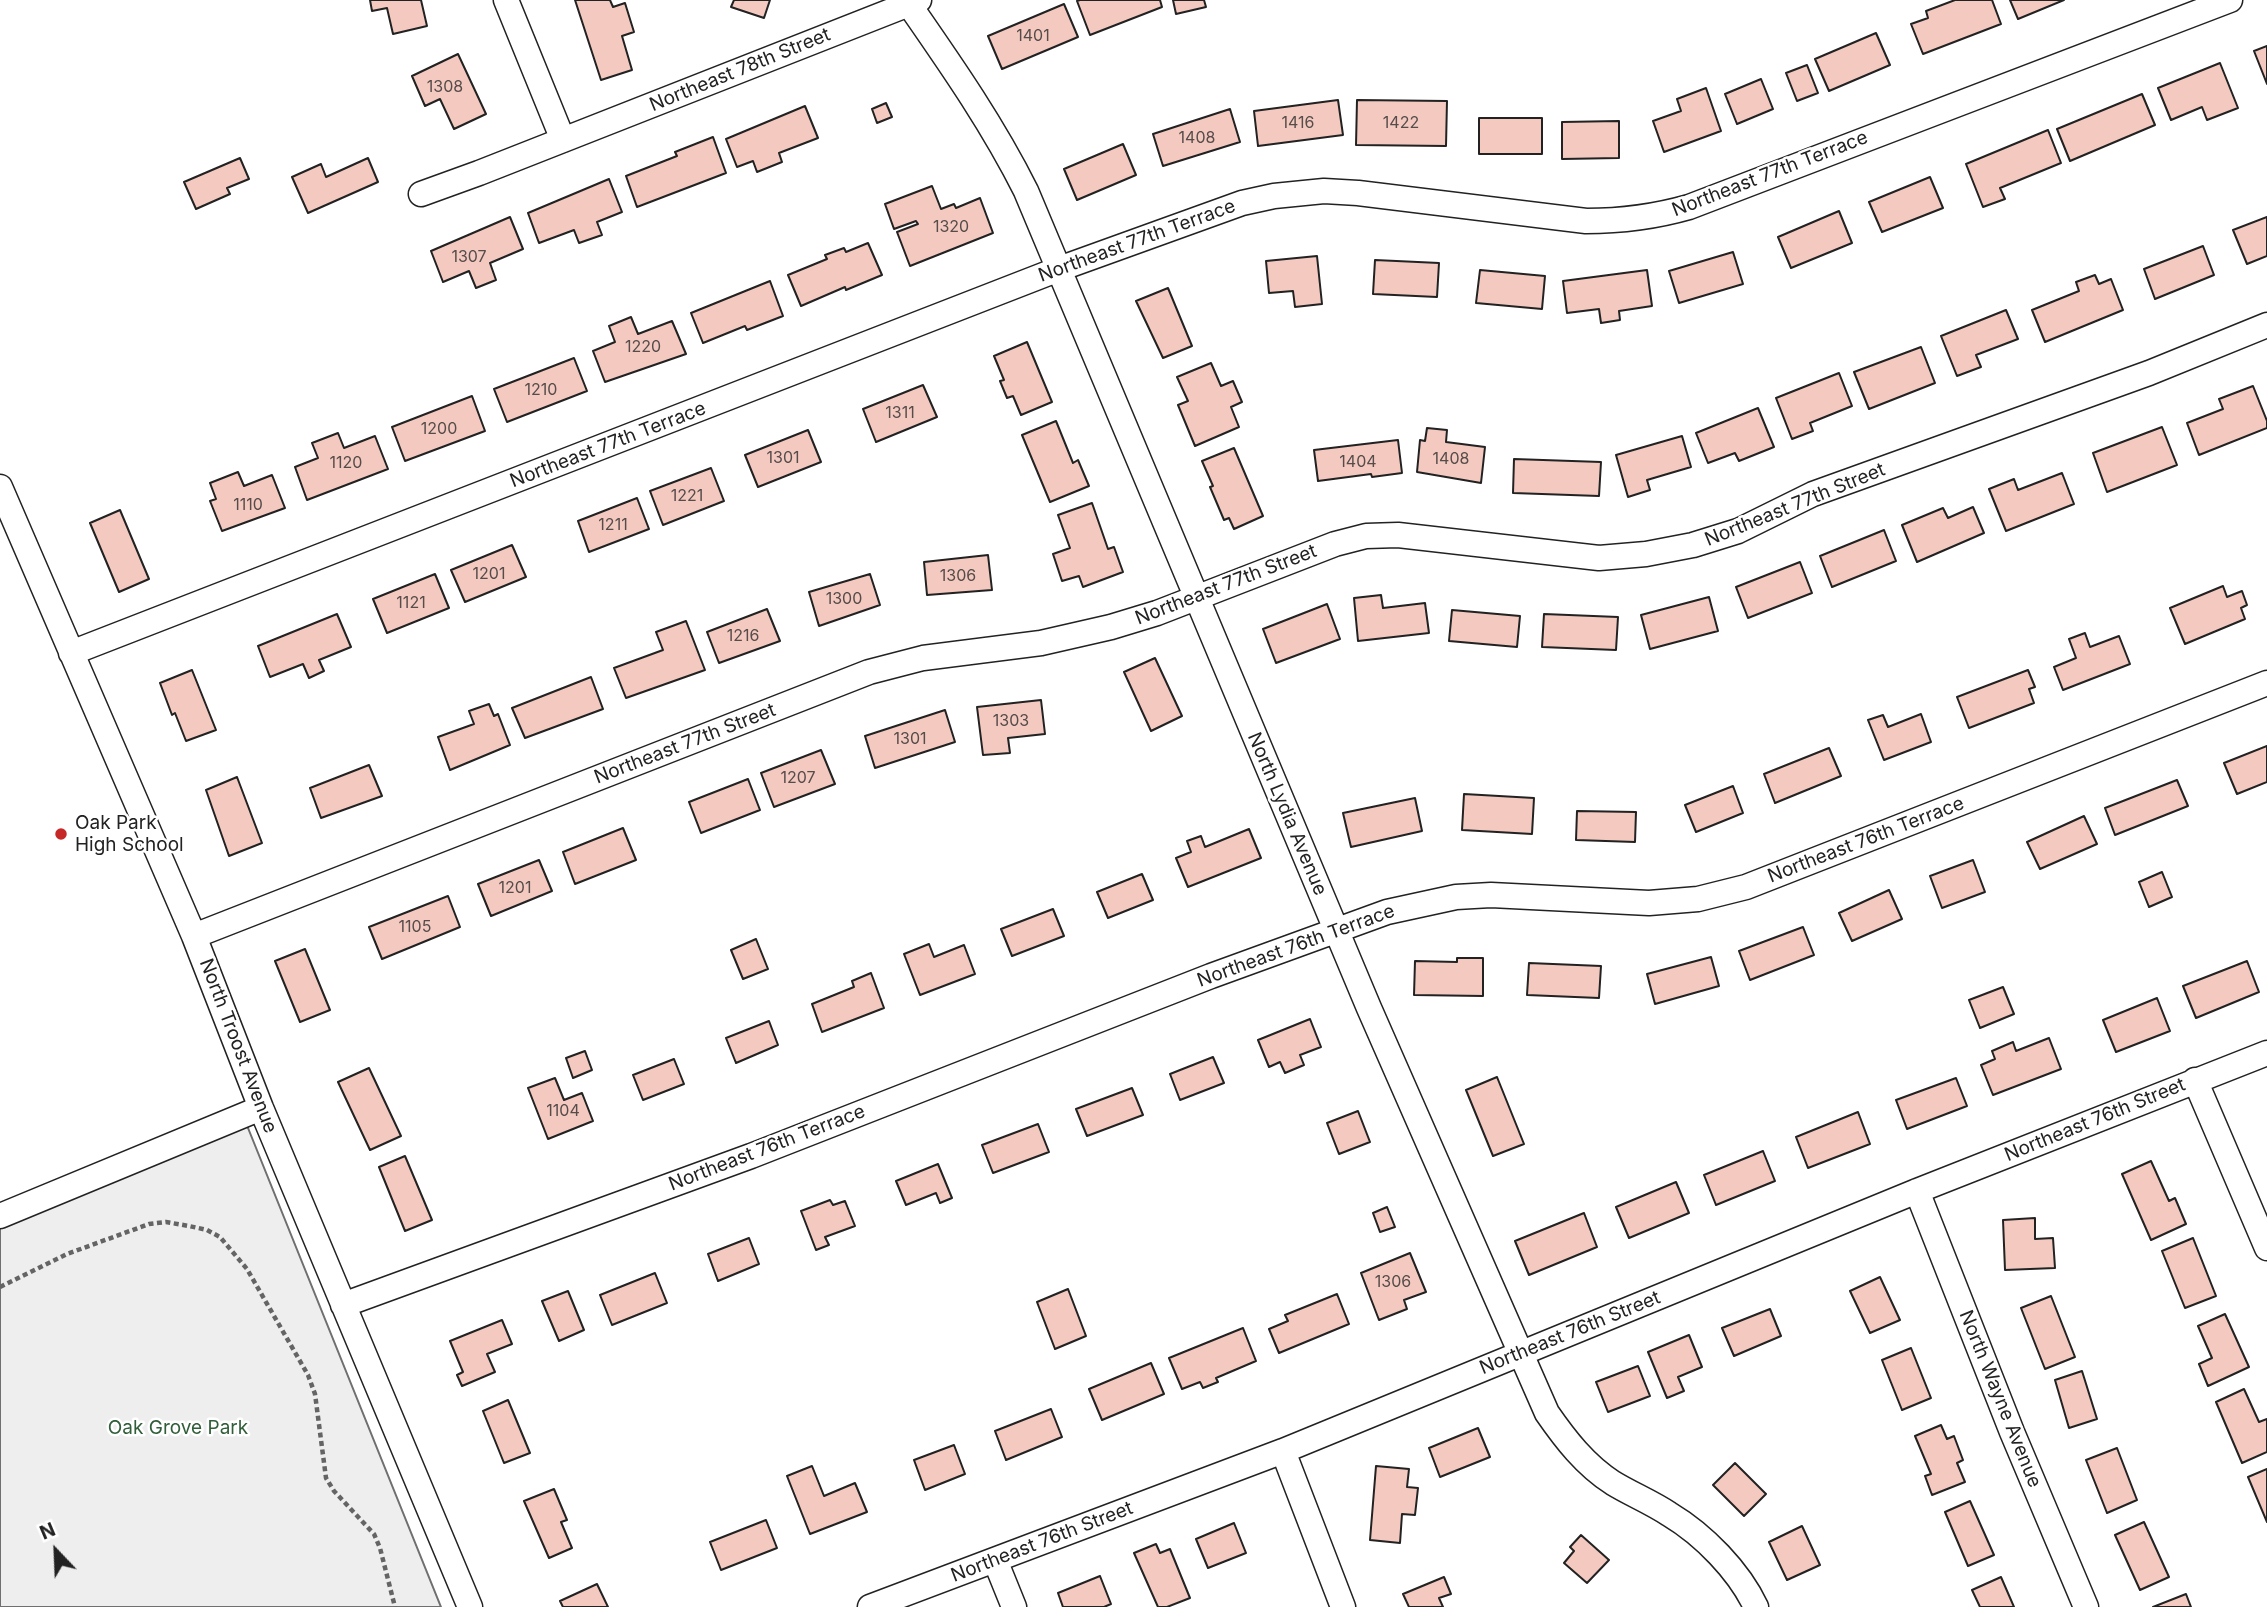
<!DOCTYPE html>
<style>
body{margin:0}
#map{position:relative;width:2267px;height:1607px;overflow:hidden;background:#fff;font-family:Inter,sans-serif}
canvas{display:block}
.north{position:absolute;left:21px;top:1516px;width:70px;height:70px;-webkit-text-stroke:5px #fff;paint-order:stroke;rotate:337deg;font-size:19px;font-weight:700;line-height:28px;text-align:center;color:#222}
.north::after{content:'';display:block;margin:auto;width:24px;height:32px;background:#222;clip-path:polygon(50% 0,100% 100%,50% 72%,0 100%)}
</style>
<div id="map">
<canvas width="2267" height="1607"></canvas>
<div class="north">N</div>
</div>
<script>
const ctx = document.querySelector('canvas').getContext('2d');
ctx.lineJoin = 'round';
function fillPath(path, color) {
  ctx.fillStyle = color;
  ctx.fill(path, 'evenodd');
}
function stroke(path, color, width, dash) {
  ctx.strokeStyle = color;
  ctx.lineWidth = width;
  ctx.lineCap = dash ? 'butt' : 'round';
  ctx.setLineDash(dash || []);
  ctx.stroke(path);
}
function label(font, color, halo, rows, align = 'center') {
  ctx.font = font + ' Inter,sans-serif';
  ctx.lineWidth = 5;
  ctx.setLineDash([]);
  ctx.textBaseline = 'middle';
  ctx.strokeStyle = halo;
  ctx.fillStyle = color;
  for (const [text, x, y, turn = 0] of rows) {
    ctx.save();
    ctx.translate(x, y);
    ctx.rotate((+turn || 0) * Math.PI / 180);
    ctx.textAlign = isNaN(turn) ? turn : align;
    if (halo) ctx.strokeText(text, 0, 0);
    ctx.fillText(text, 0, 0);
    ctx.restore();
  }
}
const green = new Path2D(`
 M 246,1123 L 441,1607 L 0,1607 L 0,1227 Z`);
const building = new Path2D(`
 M 370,0 L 421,0 L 427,26 L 393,34 L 387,8 L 372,11 Z
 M 575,0 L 610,0 L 613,7 L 625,3 L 634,32 L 622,36 L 632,70 L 601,80 Z
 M 734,0 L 770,0 L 764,18 L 731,7 Z
 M 1080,0 L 1160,0 L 1162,7 L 1090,35 L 1077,1 Z
 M 1173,0 L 1204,0 L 1206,7 L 1176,14 Z
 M 1955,0 L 1992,0 L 2001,24 L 1923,54 L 1911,24 L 1928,18 L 1926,11 Z
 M 2010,0 L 2064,0 L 2018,19 Z
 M 1064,4 L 1078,37 L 1002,69 L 988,36 Z
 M 1876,33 L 1890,65 L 1829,91 L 1815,59 Z
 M 2267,46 L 2267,84 L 2254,51 Z
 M 458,54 L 486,114 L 454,129 L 440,99 L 425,106 L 412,76 Z
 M 2220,63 L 2238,108 L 2207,120 L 2202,107 L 2171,120 L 2158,88 Z
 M 1807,65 L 1818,93 L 1797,101 L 1786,73 Z
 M 1761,79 L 1773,109 L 1737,124 L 1725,94 Z
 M 1706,88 L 1721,131 L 1664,152 L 1653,121 L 1681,111 L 1677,99 Z
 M 2142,94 L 2155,125 L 2070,161 L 2057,129 Z
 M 1338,100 L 1343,135 L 1258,146 L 1254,111 Z
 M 1357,100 L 1447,101 L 1446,146 L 1356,145 Z
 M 886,103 L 892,117 L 877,123 L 872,109 Z
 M 805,106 L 818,138 L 779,153 L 782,162 L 757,172 L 753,161 L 737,167 L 726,139 Z
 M 1230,109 L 1240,142 L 1163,166 L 1153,134 Z
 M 1479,118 L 1542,118 L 1542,154 L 1479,154 Z
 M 1619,121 L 1619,158 L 1562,159 L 1562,122 Z
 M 2048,130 L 2061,163 L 2000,188 L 2005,199 L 1983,207 L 1966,164 Z
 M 713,137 L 726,173 L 637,207 L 626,176 L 677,156 L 675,152 Z
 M 1123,144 L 1136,175 L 1077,200 L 1064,169 Z
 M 240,158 L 249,179 L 227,188 L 230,194 L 196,209 L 184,182 Z
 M 368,158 L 378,182 L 308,213 L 292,177 L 321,164 L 326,177 Z
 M 1930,177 L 1943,208 L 1882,232 L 1869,202 Z
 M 609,179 L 622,212 L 597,222 L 602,235 L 579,243 L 574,230 L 539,243 L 528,213 Z
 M 932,186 L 941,209 L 954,204 L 956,208 L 980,198 L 993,233 L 910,266 L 897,232 L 918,224 L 916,221 L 894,229 L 885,204 Z
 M 1839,211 L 1852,243 L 1791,268 L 1778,237 Z
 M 510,217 L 523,249 L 490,263 L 496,280 L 476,288 L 469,271 L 443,282 L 431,251 Z
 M 2267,217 L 2267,256 L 2247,264 L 2233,230 Z
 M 868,243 L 882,275 L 846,290 L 845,287 L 801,306 L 788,275 L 827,259 L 825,255 L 844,248 L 846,252 Z
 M 2203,246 L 2214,275 L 2155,299 L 2144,269 Z
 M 1733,252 L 1743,284 L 1679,303 L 1669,271 Z
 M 1317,256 L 1322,304 L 1295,307 L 1293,291 L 1269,293 L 1266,261 Z
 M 1375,260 L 1439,263 L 1437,297 L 1373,294 Z
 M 1480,270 L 1545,276 L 1542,309 L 1476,303 Z
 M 1647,270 L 1652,306 L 1619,311 L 1620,320 L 1601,323 L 1599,309 L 1567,313 L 1563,281 Z
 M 2095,275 L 2099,284 L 2111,279 L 2123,310 L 2045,342 L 2032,310 L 2079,291 L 2076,282 Z
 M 770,281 L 783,316 L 747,330 L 745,326 L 703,343 L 691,313 Z
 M 1168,288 L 1192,346 L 1163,358 L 1136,301 Z
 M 2006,310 L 2018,339 L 1976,355 L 1981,367 L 1957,376 L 1941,336 Z
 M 631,317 L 638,334 L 672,321 L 686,354 L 605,382 L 593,351 L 615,342 L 609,326 Z
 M 1027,342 L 1052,402 L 1021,415 L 1013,396 L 1007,398 L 1000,381 L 1004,380 L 994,356 Z
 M 1921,347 L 1935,383 L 1869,409 L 1854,372 Z
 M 574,358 L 587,391 L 507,422 L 494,389 Z
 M 1211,363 L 1221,386 L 1233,381 L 1242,402 L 1231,407 L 1239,427 L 1195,446 L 1178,405 L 1188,401 L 1177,377 Z
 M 1839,373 L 1852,406 L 1810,423 L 1813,431 L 1792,439 L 1776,398 Z
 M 923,385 L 937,417 L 876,442 L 863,409 Z
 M 2253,386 L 2267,421 L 2267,428 L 2199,455 L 2187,423 L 2223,409 L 2219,399 Z
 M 472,396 L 485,431 L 405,461 L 392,427 Z
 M 1758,408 L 1774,447 L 1739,461 L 1735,453 L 1708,463 L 1696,433 Z
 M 1056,421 L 1073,463 L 1078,460 L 1089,486 L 1050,502 L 1022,435 Z
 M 2162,427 L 2177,465 L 2107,492 L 2093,453 Z
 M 1427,428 L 1447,430 L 1446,442 L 1485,447 L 1481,483 L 1417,472 L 1420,440 L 1425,441 Z
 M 808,430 L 821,462 L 758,487 L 745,455 Z
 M 338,433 L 344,448 L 375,436 L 388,469 L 307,500 L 295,467 L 318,458 L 312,443 Z
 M 1682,436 L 1691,467 L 1647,480 L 1650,490 L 1628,497 L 1616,455 Z
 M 1398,440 L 1402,473 L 1372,477 L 1371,474 L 1318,481 L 1314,450 Z
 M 1234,448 L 1263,516 L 1234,529 L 1229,518 L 1224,520 L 1210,487 L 1213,486 L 1202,461 Z
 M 1514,459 L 1601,462 L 1599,496 L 1513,493 Z
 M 711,468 L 724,501 L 663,525 L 650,491 Z
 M 238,472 L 244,486 L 272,475 L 285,508 L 222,531 L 210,501 L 216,499 L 210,483 Z
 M 2062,473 L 2074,504 L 2006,531 L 1989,489 L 2014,479 L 2018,490 Z
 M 637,498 L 649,529 L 589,552 L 578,521 Z
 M 1092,503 L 1108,549 L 1114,547 L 1123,572 L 1083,587 L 1079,576 L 1062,581 L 1053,554 L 1070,548 L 1058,515 Z
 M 1973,507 L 1984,533 L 1917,562 L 1902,525 L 1943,508 L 1948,518 Z
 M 120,510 L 149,579 L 119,592 L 90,523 Z
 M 1884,530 L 1896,561 L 1832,587 L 1820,556 Z
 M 512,545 L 526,577 L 465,602 L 451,570 Z
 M 988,555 L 992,590 L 927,595 L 924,562 Z
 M 1800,562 L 1812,593 L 1748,618 L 1736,587 Z
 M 435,574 L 449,608 L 387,633 L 373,599 Z
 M 870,574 L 880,605 L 819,626 L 809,592 Z
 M 2223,586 L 2227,597 L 2242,591 L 2247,605 L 2241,608 L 2245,619 L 2185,644 L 2170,608 Z
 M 1381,595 L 1383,608 L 1425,603 L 1429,633 L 1358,641 L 1354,598 Z
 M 1709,597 L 1718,631 L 1650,649 L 1641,615 Z
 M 1327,604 L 1340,639 L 1276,663 L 1263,629 Z
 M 767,609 L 780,641 L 719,663 L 707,632 Z
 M 1452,610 L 1520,616 L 1517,647 L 1449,641 Z
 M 337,614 L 351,647 L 319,660 L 324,671 L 309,678 L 303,664 L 270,677 L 258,646 Z
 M 1544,614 L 1618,617 L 1616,650 L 1542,647 Z
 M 686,621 L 705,670 L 626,698 L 614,668 L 663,650 L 656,632 Z
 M 2085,633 L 2090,647 L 2119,636 L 2130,664 L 2063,690 L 2054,667 L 2076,658 L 2069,639 Z
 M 1155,658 L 1182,716 L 1151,731 L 1124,672 Z
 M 192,670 L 216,730 L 186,741 L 175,713 L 172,715 L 160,683 Z
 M 2028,670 L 2035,687 L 2029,689 L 2034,703 L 1969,728 L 1957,697 Z
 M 591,677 L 603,709 L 525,738 L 512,708 Z
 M 1041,700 L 1045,734 L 1008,738 L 1010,753 L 983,755 L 977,707 Z
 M 489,704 L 494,716 L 498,714 L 510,745 L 450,770 L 438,737 L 474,724 L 469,711 Z
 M 945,710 L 955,742 L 875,768 L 865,736 Z
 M 1921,714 L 1931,742 L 1884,760 L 1868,720 L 1883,715 L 1888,727 Z
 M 2267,746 L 2267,782 L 2237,794 L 2224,763 Z
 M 1829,748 L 1841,776 L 1775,803 L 1764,774 Z
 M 821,750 L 835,784 L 774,807 L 761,773 Z
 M 369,765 L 382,796 L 321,818 L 310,788 Z
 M 237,777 L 262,843 L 229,856 L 206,790 Z
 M 748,779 L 760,810 L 701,833 L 689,802 Z
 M 2177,780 L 2188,806 L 2115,835 L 2105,808 Z
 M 1733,786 L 1743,813 L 1696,832 L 1685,805 Z
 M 1464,794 L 1534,798 L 1532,834 L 1462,830 Z
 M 1415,798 L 1422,831 L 1351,847 L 1343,813 Z
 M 1577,811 L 1636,812 L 1635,842 L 1576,840 Z
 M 2084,816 L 2097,844 L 2040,869 L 2027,842 Z
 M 623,828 L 636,860 L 575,884 L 563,852 Z
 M 1249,829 L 1261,858 L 1188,887 L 1176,858 L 1191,852 L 1187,841 L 1201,836 L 1205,847 Z
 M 539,860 L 552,891 L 491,916 L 478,884 Z
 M 1973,860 L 1985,892 L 1942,908 L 1930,876 Z
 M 2162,872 L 2172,897 L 2149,907 L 2139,882 Z
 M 1142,874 L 1153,900 L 1108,918 L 1097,892 Z
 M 1889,890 L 1902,919 L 1852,941 L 1839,913 Z
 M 448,896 L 460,927 L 382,959 L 369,927 Z
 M 1053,909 L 1064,936 L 1012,956 L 1001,929 Z
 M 1803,927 L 1814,955 L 1750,980 L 1739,951 Z
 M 756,939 L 768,969 L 743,979 L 731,950 Z
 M 929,944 L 934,957 L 964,945 L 975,974 L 920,995 L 904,954 Z
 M 305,949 L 330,1010 L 300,1022 L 275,961 Z
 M 1711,957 L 1719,986 L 1655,1004 L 1647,974 Z
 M 1457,958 L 1483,958 L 1483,996 L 1414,995 L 1415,961 L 1457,962 Z
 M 2247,961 L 2259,992 L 2196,1018 L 2183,986 Z
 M 1529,963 L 1601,966 L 1599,998 L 1527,995 Z
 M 871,973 L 884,1008 L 822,1032 L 812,1004 L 854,987 L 852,981 Z
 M 2003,987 L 2014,1014 L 1980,1028 L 1969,1000 Z
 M 2157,998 L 2170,1031 L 2116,1052 L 2103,1020 Z
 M 1310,1019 L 1321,1047 L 1300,1055 L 1304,1065 L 1285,1073 L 1280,1062 L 1269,1067 L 1258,1040 Z
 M 769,1021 L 778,1045 L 736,1063 L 726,1038 Z
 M 2049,1038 L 2061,1069 L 1993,1095 L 1981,1065 L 1995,1059 L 1992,1051 L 2013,1042 L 2016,1051 Z
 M 585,1051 L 592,1070 L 573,1078 L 566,1058 Z
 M 1213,1057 L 1224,1083 L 1180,1100 L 1170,1074 Z
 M 674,1059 L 684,1084 L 643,1100 L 633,1075 Z
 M 369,1068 L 401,1136 L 370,1150 L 338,1082 Z
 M 1497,1077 L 1524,1144 L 1493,1156 L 1466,1090 Z
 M 555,1078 L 564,1100 L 582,1093 L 593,1121 L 548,1139 L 528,1088 Z
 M 1956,1078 L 1967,1106 L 1907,1129 L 1896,1100 Z
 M 1132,1088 L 1143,1115 L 1087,1136 L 1076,1109 Z
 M 1358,1111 L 1370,1142 L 1339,1154 L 1327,1123 Z
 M 1858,1112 L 1870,1144 L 1808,1168 L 1796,1137 Z
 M 1038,1124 L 1049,1152 L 993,1173 L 982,1145 Z
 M 1763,1151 L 1775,1181 L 1716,1205 L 1704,1175 Z
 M 405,1156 L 432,1220 L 405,1231 L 379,1167 Z
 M 2151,1161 L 2169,1201 L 2175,1198 L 2186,1224 L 2151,1240 L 2122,1174 Z
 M 938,1164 L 952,1198 L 940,1203 L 936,1193 L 906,1205 L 896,1181 Z
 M 1676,1182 L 1689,1213 L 1629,1238 L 1616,1207 Z
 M 830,1200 L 833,1205 L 845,1201 L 855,1226 L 825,1237 L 829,1245 L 816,1250 L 801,1211 Z
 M 1387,1207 L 1395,1227 L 1380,1232 L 1373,1213 Z
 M 1584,1213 L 1597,1247 L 1529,1275 L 1515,1241 Z
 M 2035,1218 L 2035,1239 L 2053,1238 L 2055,1268 L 2005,1270 L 2003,1220 Z
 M 749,1238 L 759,1264 L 718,1281 L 708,1254 Z
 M 2193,1238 L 2216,1296 L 2185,1308 L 2162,1251 Z
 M 1410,1253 L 1426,1292 L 1404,1300 L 1407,1309 L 1379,1320 L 1361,1273 Z
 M 655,1273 L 667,1303 L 612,1325 L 600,1295 Z
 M 1880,1277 L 1900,1320 L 1870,1333 L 1850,1291 Z
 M 1068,1289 L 1086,1336 L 1055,1349 L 1037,1302 Z
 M 568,1291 L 584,1330 L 559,1341 L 542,1301 Z
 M 1337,1294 L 1349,1324 L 1279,1353 L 1269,1329 L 1288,1321 L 1285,1315 Z
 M 2051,1296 L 2075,1357 L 2045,1369 L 2021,1308 Z
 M 1770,1309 L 1781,1336 L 1734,1356 L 1722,1328 Z
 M 2225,1314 L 2249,1367 L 2208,1386 L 2199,1364 L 2212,1358 L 2198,1326 Z
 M 502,1320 L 512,1344 L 487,1354 L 495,1372 L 462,1386 L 457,1375 L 463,1372 L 450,1341 Z
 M 1243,1328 L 1256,1361 L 1216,1378 L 1218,1382 L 1203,1388 L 1200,1382 L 1182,1389 L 1169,1358 Z
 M 1689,1335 L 1702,1367 L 1678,1377 L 1684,1391 L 1667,1398 L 1648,1352 Z
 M 1911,1348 L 1931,1398 L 1902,1410 L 1882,1360 Z
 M 1151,1363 L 1164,1394 L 1102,1420 L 1089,1389 Z
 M 1638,1366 L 1650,1396 L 1608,1412 L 1596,1382 Z
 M 2082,1371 L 2097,1419 L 2069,1428 L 2055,1380 Z
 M 2244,1389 L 2259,1422 L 2267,1419 L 2267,1452 L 2242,1463 L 2216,1402 Z
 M 508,1400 L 530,1453 L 504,1463 L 483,1411 Z
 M 1051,1409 L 1062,1437 L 1006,1460 L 995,1431 Z
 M 1941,1425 L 1947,1439 L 1954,1436 L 1963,1460 L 1957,1463 L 1965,1482 L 1932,1495 L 1925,1476 L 1931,1474 L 1915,1436 Z
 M 1478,1428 L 1490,1457 L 1440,1477 L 1429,1448 Z
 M 954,1445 L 965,1474 L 925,1490 L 914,1460 Z
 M 2117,1448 L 2137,1500 L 2107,1513 L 2086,1460 Z
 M 1735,1463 L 1766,1494 L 1744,1516 L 1713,1485 Z
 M 812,1466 L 824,1496 L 855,1483 L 867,1512 L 810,1534 L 787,1476 Z
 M 1376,1466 L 1409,1469 L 1407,1487 L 1418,1488 L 1415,1515 L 1402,1514 L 1400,1543 L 1370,1540 Z
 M 2267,1469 L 2267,1522 L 2248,1477 Z
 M 554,1489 L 567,1520 L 561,1522 L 572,1548 L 549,1558 L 524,1501 Z
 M 1970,1501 L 1994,1555 L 1968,1566 L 1945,1512 Z
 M 766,1520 L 777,1548 L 721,1570 L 710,1542 Z
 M 2144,1522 L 2169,1577 L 2140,1590 L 2115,1535 Z
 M 1234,1523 L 1246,1553 L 1208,1568 L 1196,1539 Z
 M 1802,1526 L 1820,1565 L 1787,1580 L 1769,1542 Z
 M 1581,1535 L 1609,1560 L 1587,1583 L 1564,1563 L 1574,1551 L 1570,1547 Z
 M 1156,1544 L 1160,1553 L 1170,1549 L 1190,1598 L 1167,1607 L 1158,1607 L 1134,1553 Z
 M 1100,1576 L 1111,1604 L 1104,1607 L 1063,1607 L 1058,1593 Z
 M 1444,1577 L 1451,1594 L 1439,1598 L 1443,1607 L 1409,1607 L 1403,1594 Z
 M 2001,1577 L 2014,1607 L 1980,1607 L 1972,1590 Z
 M 597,1584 L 608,1607 L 563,1607 L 560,1601 Z
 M 2186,1594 L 2191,1607 L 2153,1607 Z`);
const path = new Path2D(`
 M 0,1287 L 67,1254 L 149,1224 L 166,1222 L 189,1226 L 207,1230 L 220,1237 L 247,1269 L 308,1375 L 315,1394 L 326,1478 L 334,1491 L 374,1534 L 380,1548 L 395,1607`);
const minor = new Path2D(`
 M 506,0 L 563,140
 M 906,0 C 949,62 992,123 1026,191 L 1369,1008 L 1547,1413 C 1565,1439 1585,1465 1613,1483 C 1631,1494 1651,1502 1669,1514 C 1704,1535 1739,1571 1756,1607
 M 421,194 L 479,173 L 919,0
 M 0,487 L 194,936 L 261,1108 L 470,1607
 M 71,653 L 1059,269 L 1242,203 L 1274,196 L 1324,191 L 1358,193 L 1586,221 C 1622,221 1654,217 1689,207 L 2230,0
 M 194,936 L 869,672 L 923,658 L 1041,643 L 1111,627 L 1157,613 L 1335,544 L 1366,536 L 1398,535 L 1599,558 L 1646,554 L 1693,545 L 1738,531 L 1813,494 L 2149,373 L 2267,325
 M 2195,1080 L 2267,1248
 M 1917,1191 L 2012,1432 L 2086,1607
 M 0,1216 L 261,1108
 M 343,1305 L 751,1156 L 1211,976 L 1387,912 L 1456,897 L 1491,895 L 1649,903 L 1698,899 L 1746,887 L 2267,683
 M 1283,1451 L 1343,1607
 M 995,1560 L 1014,1607
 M 870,1607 L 1283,1451 L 1917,1191 L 2267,1053`);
const markers = [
 [61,834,7,"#c62828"]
];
const numberNames = [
 ["1401",1033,36],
 ["1308",445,87],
 ["1416",1298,123],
 ["1422",1401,123],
 ["1408",1197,138],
 ["1320",951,227],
 ["1307",469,257],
 ["1220",643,347],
 ["1210",541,390],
 ["1311",900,413],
 ["1200",439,429],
 ["1301",783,458],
 ["1408",1451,459],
 ["1404",1358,462],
 ["1120",346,463],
 ["1221",687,496],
 ["1110",248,505],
 ["1211",613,525],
 ["1201",489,574],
 ["1306",958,576],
 ["1300",844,599],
 ["1121",411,603],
 ["1216",743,636],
 ["1303",1011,721],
 ["1301",910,739],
 ["1207",798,778],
 ["1201",515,888],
 ["1105",415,927],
 ["1104",563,1111],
 ["1306",1393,1282]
];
const streetNames = [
 ["Northeast 78th Street",740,70,-22],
 ["Northeast 77th Terrace",1770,174,-21],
 ["Northeast 77th Terrace",1137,241,-20],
 ["Northeast 77th Terrace",608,445,-21],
 ["Northeast 77th Street",1795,505,-22],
 ["Northeast 77th Street",1226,585,-21],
 ["Northeast 77th Street",685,744,-21],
 ["North Lydia Avenue",1287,814,67],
 ["Northeast 76th Terrace",1866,840,-21],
 ["Northeast 76th Terrace",1296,946,-20],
 ["North Troost Avenue",238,1046,69],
 ["Northeast 76th Street",2095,1120,-22],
 ["Northeast 76th Terrace",767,1148,-21],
 ["Northeast 76th Street",1570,1333,-22],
 ["North Wayne Avenue",2000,1399,68],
 ["Northeast 76th Street",1042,1542,-21]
];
const poiNames = [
 ["Oak Park",75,823],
 ["High School",75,845]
];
const parkNames = [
 ["Oak Grove Park",178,1428]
];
fillPath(green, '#eee');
stroke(green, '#6f6f6f', 2);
fillPath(building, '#f3c9c0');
stroke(building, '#222', 2);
stroke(minor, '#222', 27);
stroke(path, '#646464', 4.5, [5, 3.5]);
stroke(minor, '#fff', 24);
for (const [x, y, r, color] of markers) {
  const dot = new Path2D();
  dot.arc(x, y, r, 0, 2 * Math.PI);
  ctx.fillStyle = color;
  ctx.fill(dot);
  stroke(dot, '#fff', 2.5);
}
label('16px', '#564c4a', null, numberNames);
label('19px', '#222', '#fff', streetNames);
label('19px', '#222', '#fff', poiNames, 'left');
label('19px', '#2f5e38', '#fff', parkNames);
</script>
